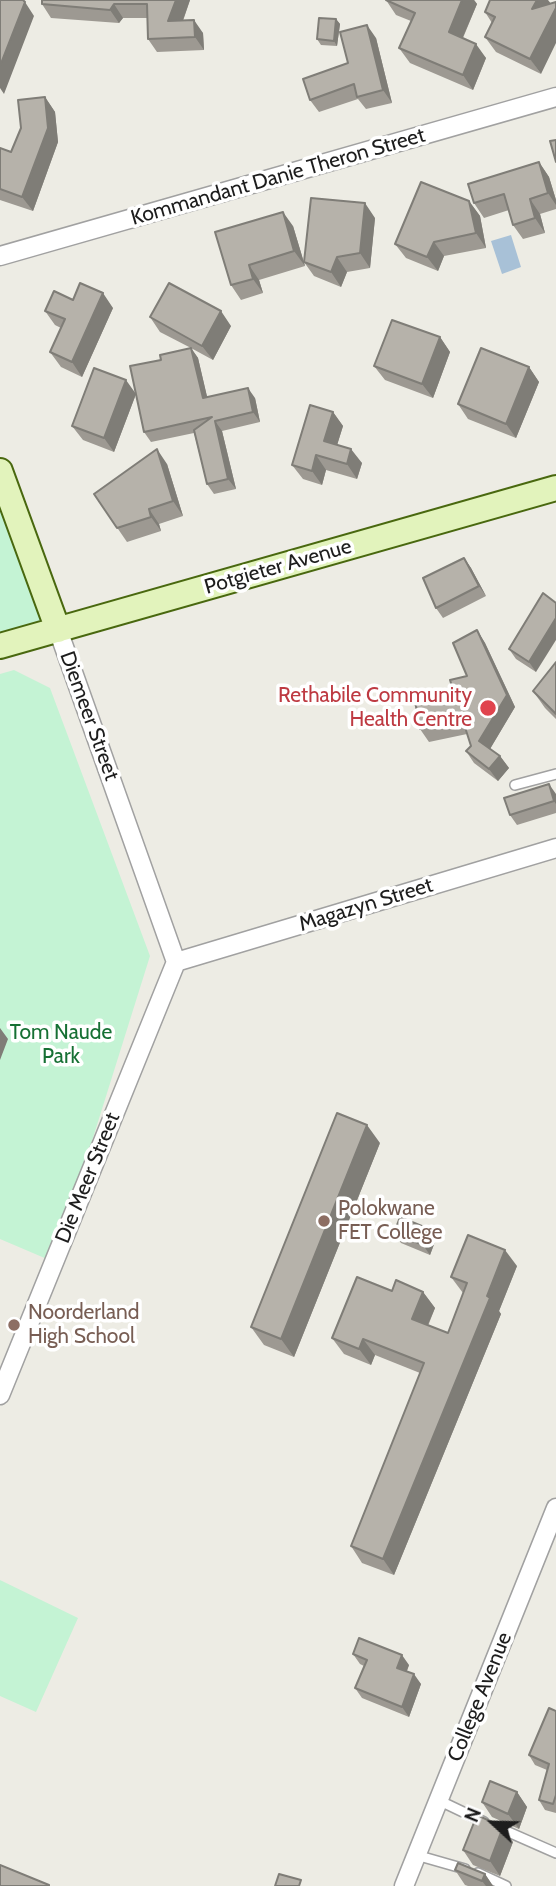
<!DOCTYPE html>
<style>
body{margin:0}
#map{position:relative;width:556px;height:1886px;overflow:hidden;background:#edece4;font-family:Cabin,sans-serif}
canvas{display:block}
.north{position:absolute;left:458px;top:1788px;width:70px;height:70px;-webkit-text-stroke:5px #fff;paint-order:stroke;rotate:292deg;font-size:19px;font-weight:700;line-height:28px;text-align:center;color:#1d1d1d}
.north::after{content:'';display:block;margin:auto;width:24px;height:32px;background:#1d1d1d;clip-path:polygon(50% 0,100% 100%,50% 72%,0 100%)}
</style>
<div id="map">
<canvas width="556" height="1886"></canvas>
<div class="north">N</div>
</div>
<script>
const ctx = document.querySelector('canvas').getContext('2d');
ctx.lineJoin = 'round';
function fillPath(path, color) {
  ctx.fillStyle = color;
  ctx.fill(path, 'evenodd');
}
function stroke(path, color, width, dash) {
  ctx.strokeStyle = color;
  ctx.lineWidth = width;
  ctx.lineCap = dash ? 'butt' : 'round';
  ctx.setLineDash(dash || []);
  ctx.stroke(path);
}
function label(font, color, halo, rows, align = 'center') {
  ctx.font = font + ' Cabin,sans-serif';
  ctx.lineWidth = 7;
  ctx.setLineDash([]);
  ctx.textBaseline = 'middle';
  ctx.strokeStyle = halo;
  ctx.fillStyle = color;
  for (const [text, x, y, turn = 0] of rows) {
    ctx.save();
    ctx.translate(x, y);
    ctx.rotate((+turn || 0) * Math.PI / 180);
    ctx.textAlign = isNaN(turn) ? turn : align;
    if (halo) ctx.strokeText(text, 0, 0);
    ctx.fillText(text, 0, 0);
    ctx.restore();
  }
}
const park = new Path2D(`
 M 0,471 L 58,630 L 0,646 Z
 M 14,670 L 50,688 L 150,956 L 54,1262 L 0,1239 L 0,674 Z
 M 0,1580 L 78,1618 L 36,1712 L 0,1696 Z`);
const water = new Path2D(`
 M 511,235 L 521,267 L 502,274 L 491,241 Z`);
const lane = new Path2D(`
 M 515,785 L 556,774
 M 438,1800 L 484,1822
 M 497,1827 L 556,1853
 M 416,1855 L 465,1869
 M 478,1873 L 506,1886`);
const street = new Path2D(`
 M 0,256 L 556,97
 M 58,630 L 176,962
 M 176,962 L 556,848
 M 0,1395 L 176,962
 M 404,1886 L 556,1508`);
const secondary = new Path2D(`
 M 0,471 L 58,630
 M 0,646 L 556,488`);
const wall = new Path2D(`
 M 42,0 L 190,0 L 183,21 L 203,33 L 204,50 L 157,52 L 148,39 L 148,18 L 123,18 L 119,23 L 51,18 L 42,4 Z
 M 386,0 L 474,0 L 477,4 L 463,38 L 486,58 L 473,90 L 410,63 L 399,48 L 411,21 L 396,15 Z
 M 490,0 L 541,74 L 496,52 L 485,37 L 492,23 L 485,12 Z
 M 336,19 L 340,24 L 337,46 L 321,45 L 317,39 Z
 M 376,38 L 392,103 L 366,109 L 358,99 L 319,112 L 310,100 Z
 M 45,97 L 55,112 L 58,142 L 33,211 L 0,200 L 0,148 L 11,152 Z
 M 539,162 L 549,177 L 556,200 L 556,209 L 540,214 L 545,233 L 523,239 L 513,225 L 509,210 L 484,218 L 474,203 Z
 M 469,201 L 480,216 L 486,248 L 444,256 L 438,271 L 406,258 L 395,244 Z
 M 375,218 L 370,268 L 347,272 L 341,287 L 314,276 L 304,262 Z
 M 293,226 L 305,266 L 259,280 L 263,293 L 241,300 L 231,285 L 215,232 Z
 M 73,300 L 113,308 L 82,377 L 61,367 L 50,352 L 61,328 L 55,325 L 45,311 Z
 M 150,317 L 231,326 L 213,360 L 191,348 L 198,358 L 207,397 L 255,398 L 260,422 L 222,431 L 236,489 L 214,494 L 207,484 L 194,433 L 151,442 L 144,432 L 161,360 L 191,348 L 160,332 Z
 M 440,337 L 450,352 L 433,398 L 385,380 L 374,366 Z
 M 529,367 L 539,382 L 516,438 L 468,419 L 458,404 Z
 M 136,394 L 114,452 L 83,440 L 72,426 Z
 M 333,412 L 343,426 L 337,445 L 362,463 L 357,479 L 326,470 L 322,485 L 303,479 L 292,465 Z
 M 167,464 L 183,516 L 159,524 L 161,531 L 127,542 L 94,494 Z
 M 464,558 L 471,568 L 486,596 L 443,618 L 436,608 Z
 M 543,593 L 536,672 L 516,659 L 509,649 Z
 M 477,630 L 485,643 L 515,707 L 490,749 L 500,756 L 509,768 L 498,781 L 474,763 L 466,751 L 471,746 L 467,734 L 429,742 L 420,729 L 454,693 L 467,676 Z
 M 556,662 L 556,719 L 545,708 L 533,691 Z
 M 556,795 L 556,813 L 517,825 L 510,815 Z
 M 380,1143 L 294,1357 L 264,1345 L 251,1327 Z
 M 429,1229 L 436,1239 L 430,1255 L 401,1243 L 394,1233 Z
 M 517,1266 L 499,1311 L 501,1314 L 394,1575 L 362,1563 L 351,1546 L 420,1373 L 375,1355 L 371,1365 L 344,1354 L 332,1338 L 392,1291 L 423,1292 L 435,1308 L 428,1326 L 448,1333 L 463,1293 L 451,1277 Z
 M 353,1654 L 409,1665 L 407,1671 L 421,1684 L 409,1717 L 362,1698 L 355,1688 L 364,1666 L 360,1664 Z
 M 556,1711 L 556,1813 L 545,1810 L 539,1800 L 547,1770 L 535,1765 L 529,1755 Z
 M 517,1792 L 527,1807 L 519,1829 L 492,1817 L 482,1802 Z
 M 513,1842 L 500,1876 L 473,1865 L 463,1850 Z
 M 455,1870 L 485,1874 L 493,1886 L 468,1886 L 465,1885 Z`);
const shadedWall = new Path2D(`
 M 176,0 L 190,0 L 178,34 L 168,21 Z
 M 462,0 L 474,0 L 477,4 L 459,46 L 449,32 Z
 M 537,0 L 548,0 L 552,5 L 532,9 Z
 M 25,2 L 34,16 L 4,94 L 0,88 L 0,66 Z
 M 114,4 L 123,18 L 119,23 L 110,10 Z
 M 556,8 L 556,43 L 541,74 L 530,59 Z
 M 336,19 L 340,24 L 337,46 L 334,41 Z
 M 194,20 L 203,33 L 204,50 L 195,37 Z
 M 367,25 L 376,38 L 392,103 L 383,90 Z
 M 476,44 L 486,58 L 473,90 L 463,75 Z
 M 45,97 L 55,112 L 58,142 L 33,211 L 22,197 Z
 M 539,162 L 549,177 L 556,200 L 556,205 L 548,193 Z
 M 530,199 L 540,214 L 545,233 L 535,218 Z
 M 469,201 L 480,216 L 486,248 L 476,233 Z
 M 365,203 L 375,218 L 370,268 L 360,253 Z
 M 283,212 L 293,226 L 305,266 L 294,251 Z
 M 434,242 L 444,256 L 438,271 L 427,257 Z
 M 337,257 L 347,272 L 341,287 L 331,272 Z
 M 249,265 L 259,280 L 263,293 L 253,279 Z
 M 103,293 L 113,308 L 82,377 L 72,362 Z
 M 221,311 L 231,326 L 213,360 L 202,346 Z
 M 440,337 L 450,352 L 433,398 L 422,384 Z
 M 191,348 L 198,358 L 210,409 L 203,398 Z
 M 529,367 L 539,382 L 516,438 L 506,424 Z
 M 126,380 L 136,394 L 114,452 L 104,438 Z
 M 248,388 L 255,398 L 260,422 L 253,412 Z
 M 333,412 L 343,426 L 334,455 L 324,441 Z
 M 215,421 L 222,431 L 236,489 L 228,479 Z
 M 157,449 L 167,464 L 183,516 L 173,501 Z
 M 351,449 L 362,463 L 357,479 L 347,464 Z
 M 316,455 L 326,470 L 322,485 L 312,471 Z
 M 149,509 L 159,524 L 161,531 L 151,517 Z
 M 464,558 L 471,568 L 486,596 L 479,586 Z
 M 556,618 L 556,640 L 536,672 L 529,662 Z
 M 477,630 L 485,643 L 515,707 L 487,754 L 479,741 Z
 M 500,756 L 509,768 L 498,781 L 489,769 Z
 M 549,784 L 556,794 L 556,804 L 554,801 Z
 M 0,1028 L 8,1039 L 0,1060 Z
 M 367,1125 L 380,1143 L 294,1357 L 281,1339 Z
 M 429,1229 L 436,1239 L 430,1255 L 423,1245 Z
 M 505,1250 L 517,1266 L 499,1311 L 501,1314 L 394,1575 L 383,1559 Z
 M 423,1292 L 435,1308 L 423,1336 L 412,1319 Z
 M 363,1339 L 375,1355 L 371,1365 L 359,1349 Z
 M 402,1655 L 409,1665 L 404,1678 L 397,1668 Z
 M 414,1674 L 421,1684 L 409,1717 L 402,1707 Z
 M 517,1792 L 527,1807 L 519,1829 L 508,1814 Z
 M 503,1827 L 513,1842 L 500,1876 L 490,1861 Z
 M 485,1874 L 493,1886 L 486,1886 L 482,1881 Z`);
const building = new Path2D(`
 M 0,0 L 23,0 L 25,2 L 0,66 Z
 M 42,0 L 176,0 L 168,21 L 194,20 L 195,37 L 148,39 L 147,4 L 114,4 L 110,10 L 42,4 Z
 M 386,0 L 462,0 L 449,32 L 476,44 L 463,75 L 399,48 L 415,13 Z
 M 490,0 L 537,0 L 532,9 L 556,2 L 556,8 L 530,59 L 485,37 L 495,17 L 485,12 Z
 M 319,18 L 336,19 L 334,41 L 317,39 Z
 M 367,25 L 383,90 L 357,97 L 354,84 L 310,100 L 303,79 L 348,63 L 340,32 Z
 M 45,97 L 48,128 L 22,197 L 0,189 L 0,148 L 11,152 L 21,128 L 18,100 Z
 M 556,140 L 556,162 L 550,141 Z
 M 539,162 L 548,193 L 530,199 L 535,218 L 513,225 L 504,194 L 474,203 L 468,184 Z
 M 421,182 L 469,201 L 476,233 L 434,242 L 427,257 L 395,244 Z
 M 311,198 L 365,203 L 360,253 L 337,257 L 331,272 L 304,262 Z
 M 283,212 L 294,251 L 249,265 L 253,279 L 231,285 L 215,232 Z
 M 80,283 L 103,293 L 72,362 L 50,352 L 65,319 L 45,311 L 54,291 L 73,300 Z
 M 169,283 L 221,311 L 202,346 L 150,317 Z
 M 392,320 L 440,337 L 422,384 L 374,366 Z
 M 191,348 L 203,398 L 248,388 L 253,412 L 215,421 L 228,479 L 207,484 L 194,430 L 212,417 L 144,432 L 130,366 L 161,360 L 160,355 Z
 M 481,348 L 529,367 L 506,424 L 458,404 Z
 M 94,368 L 126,380 L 104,438 L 72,426 Z
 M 310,405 L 333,412 L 324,441 L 351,449 L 347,464 L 316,455 L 312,471 L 292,465 Z
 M 157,449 L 173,501 L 149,509 L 151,517 L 117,528 L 94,494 Z
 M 464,558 L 479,586 L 436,608 L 423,578 Z
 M 543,593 L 556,603 L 556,618 L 529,662 L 509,649 Z
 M 477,630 L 507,695 L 479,741 L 500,756 L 489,769 L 466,751 L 471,746 L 463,721 L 420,729 L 415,701 L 454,693 L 450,680 L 467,676 L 453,643 Z
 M 556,662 L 556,714 L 533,691 Z
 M 549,784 L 554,801 L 510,815 L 504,798 Z
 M 337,1113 L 367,1125 L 281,1339 L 251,1327 Z
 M 400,1217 L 429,1229 L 423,1245 L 394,1233 Z
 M 468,1235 L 505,1250 L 487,1296 L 490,1298 L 383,1559 L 351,1546 L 424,1363 L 363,1339 L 359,1349 L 332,1338 L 357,1277 L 392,1291 L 396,1280 L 423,1292 L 412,1319 L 448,1333 L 467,1283 L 451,1277 Z
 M 359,1638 L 402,1655 L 397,1668 L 414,1674 L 402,1707 L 355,1688 L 367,1660 L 353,1654 Z
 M 549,1708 L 556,1711 L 556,1795 L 553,1804 L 539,1800 L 549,1764 L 529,1755 Z
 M 490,1781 L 517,1792 L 508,1814 L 482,1802 Z
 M 477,1815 L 503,1827 L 490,1861 L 463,1850 Z
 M 458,1863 L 485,1874 L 482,1881 L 455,1870 Z
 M 0,1865 L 49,1885 L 49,1886 L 0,1886 Z
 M 279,1874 L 301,1880 L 299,1886 L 275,1886 Z`);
const markers = [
 [488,708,9,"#e0444e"],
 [324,1221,7,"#8d6e63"],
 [14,1325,7,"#8d6e63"]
];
const streetNames = [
 ["Kommandant Danie Theron Street",278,177,-16],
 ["Potgieter Avenue",278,567,-16],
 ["Diemeer Street",89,716,70],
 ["Magazyn Street",366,905,-17],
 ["Die Meer Street",88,1178,-68],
 ["College Avenue",480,1697,-68]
];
const healthNames = [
 ["Rethabile Community",472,696],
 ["Health Centre",472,720]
];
const parkNames = [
 ["Tom Naude",61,1033],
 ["Park",61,1057]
];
const educationNames = [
 ["Polokwane",338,1209],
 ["FET College",338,1233],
 ["Noorderland",28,1313],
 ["High School",28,1337]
];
fillPath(park, '#c4f3d4');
fillPath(water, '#a8c1d7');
stroke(lane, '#a1a1a1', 12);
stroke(street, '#a1a1a1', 21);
stroke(secondary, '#49680f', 28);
stroke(lane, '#fff', 9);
stroke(street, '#fff', 18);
stroke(secondary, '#e2f3bc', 24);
fillPath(wall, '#9d9992');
fillPath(shadedWall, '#7f7d77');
fillPath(building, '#b6b2aa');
stroke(building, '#7f7d77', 2);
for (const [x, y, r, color] of markers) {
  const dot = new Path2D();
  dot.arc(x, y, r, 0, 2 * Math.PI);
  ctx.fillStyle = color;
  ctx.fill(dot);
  stroke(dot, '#fff', 2.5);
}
label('21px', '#1d1d1d', '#fff', streetNames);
label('21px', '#be3a42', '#fff', healthNames, 'right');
label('21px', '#167034', '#fff', parkNames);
label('21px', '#785e54', '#fff', educationNames, 'left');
</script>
